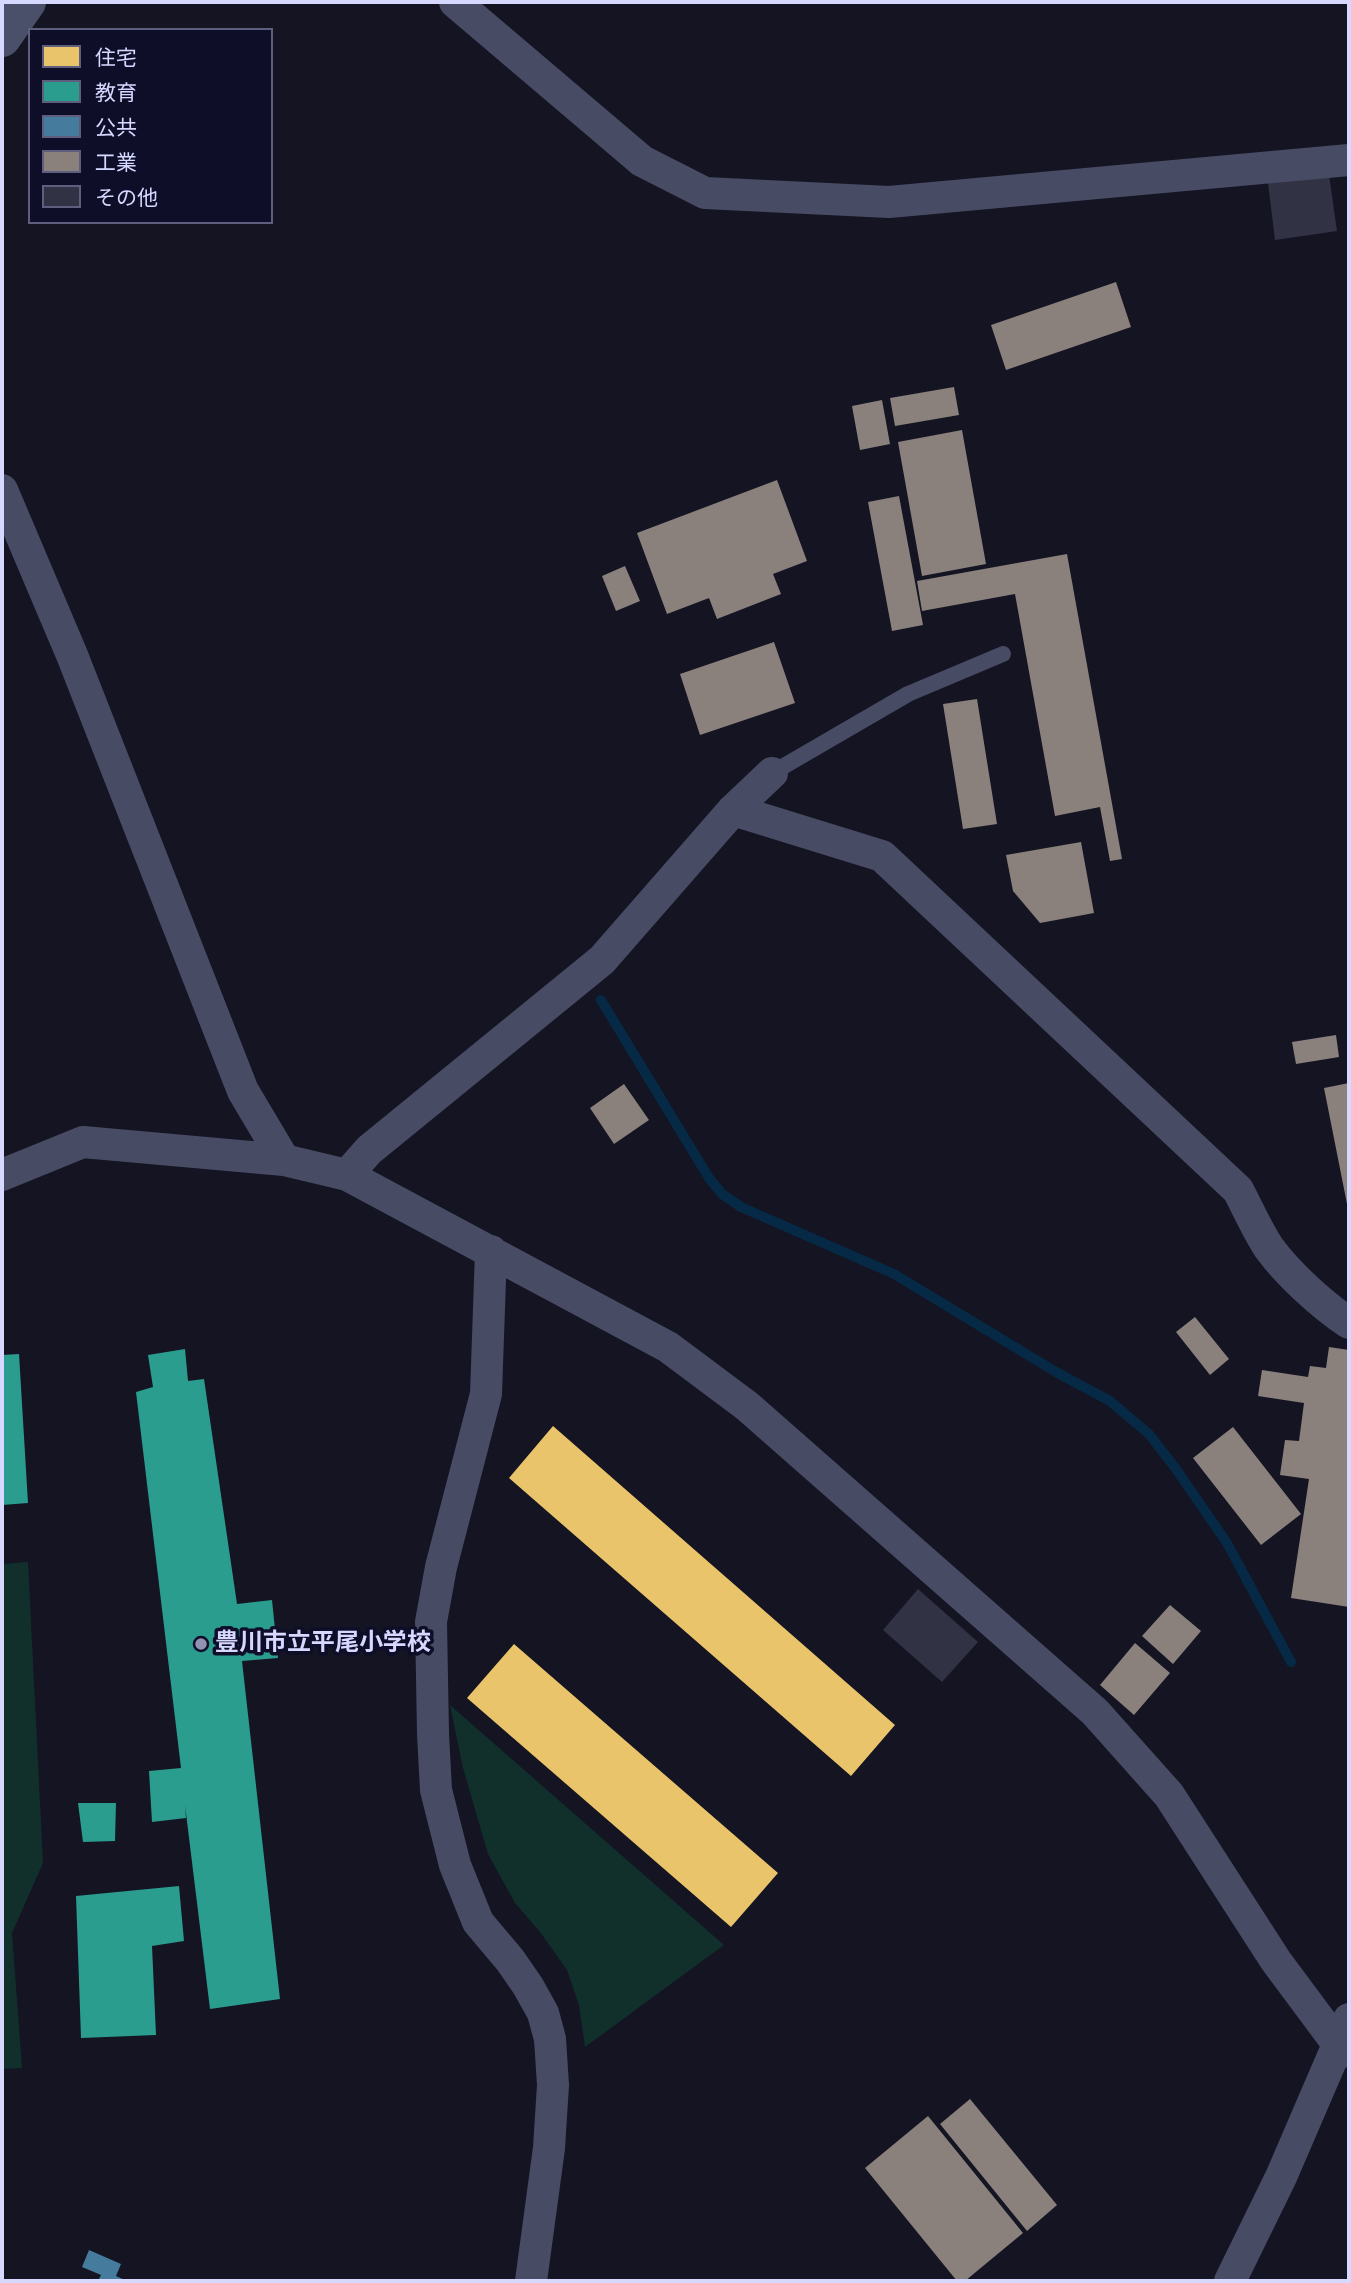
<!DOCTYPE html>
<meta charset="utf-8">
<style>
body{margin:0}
#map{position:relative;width:1351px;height:2283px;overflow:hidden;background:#141423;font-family:"Archivo Narrow","Noto Sans JP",sans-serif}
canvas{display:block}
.frame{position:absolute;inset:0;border:4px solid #d6d8ff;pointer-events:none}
.legend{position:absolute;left:28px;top:28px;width:245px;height:196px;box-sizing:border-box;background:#0e0e29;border:2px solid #5e5f7f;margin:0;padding:9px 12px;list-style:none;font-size:21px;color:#d6d8ff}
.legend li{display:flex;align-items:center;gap:14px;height:35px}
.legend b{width:35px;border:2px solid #5e5f7f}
</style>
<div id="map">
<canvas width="1351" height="2283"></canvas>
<div class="frame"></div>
<ul class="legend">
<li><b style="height:19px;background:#e9c46a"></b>住宅</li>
<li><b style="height:19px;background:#2a9d8f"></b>教育</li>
<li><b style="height:19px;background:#457b9d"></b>公共</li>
<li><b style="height:19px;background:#8a817c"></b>工業</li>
<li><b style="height:19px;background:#323245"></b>その他</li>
</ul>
</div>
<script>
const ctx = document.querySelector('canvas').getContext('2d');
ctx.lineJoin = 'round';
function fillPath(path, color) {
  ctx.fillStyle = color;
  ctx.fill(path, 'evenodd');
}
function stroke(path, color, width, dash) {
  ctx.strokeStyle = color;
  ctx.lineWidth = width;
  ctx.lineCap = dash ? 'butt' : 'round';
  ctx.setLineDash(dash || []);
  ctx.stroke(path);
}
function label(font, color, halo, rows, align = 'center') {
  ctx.font = font + ' "Archivo Narrow","Noto Sans JP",sans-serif';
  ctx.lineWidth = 7;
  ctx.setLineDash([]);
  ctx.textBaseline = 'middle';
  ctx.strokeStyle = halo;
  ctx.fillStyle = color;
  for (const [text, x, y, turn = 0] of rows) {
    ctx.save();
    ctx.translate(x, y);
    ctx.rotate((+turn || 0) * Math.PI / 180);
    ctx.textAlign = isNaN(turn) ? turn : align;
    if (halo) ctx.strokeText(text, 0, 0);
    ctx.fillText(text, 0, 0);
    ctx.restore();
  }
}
const green = new Path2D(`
 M 28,1562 L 43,1863 L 12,1933 L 22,2068 L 2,2069 L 2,1564 Z
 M 450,1705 L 724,1945 L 585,2047 L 579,2005 L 567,1970 L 540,1932 L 515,1903 L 488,1854 L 463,1768 Z`);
const homes = new Path2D(`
 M 553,1426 L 895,1725 L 851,1776 L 509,1478 Z
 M 514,1644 L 778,1873 L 731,1927 L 467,1698 Z`);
const schools = new Path2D(`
 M 185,1349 L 188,1381 L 204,1379 L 237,1604 L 272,1600 L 278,1658 L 242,1661 L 280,1999 L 210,2009 L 185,1805 L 186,1818 L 152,1822 L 149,1771 L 181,1768 L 136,1392 L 153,1387 L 148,1355 Z
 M 19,1354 L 28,1503 L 2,1505 L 2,1355 Z
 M 78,1803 L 116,1803 L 115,1841 L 83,1842 Z
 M 179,1886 L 184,1941 L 152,1946 L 156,2035 L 81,2038 L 76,1896 Z`);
const public = new Path2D(`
 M 89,2250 L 121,2264 L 116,2276 L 127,2281 L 98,2281 L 101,2275 L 82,2267 Z`);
const industry = new Path2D(`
 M 1116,282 L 1131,327 L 1006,370 L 991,325 Z
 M 954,387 L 959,415 L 895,426 L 890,398 Z
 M 882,400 L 890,444 L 860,450 L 852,406 Z
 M 962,430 L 986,564 L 922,576 L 898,442 Z
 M 777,480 L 807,561 L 773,574 L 781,594 L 717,619 L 709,598 L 667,614 L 637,533 Z
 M 899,496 L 923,625 L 892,631 L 868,502 Z
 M 1067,554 L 1122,859 L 1110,861 L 1100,807 L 1055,816 L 1015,594 L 922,611 L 917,581 Z
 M 625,566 L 640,601 L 616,611 L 602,576 Z
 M 774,642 L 795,703 L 700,735 L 680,674 Z
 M 977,699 L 997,824 L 963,829 L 943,704 Z
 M 1081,842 L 1094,913 L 1040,923 L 1013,891 L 1006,855 Z
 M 1336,1035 L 1339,1057 L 1296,1064 L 1292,1042 Z
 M 1349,1083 L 1349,1209 L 1348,1209 L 1324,1088 Z
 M 624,1084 L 649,1120 L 614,1144 L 590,1108 Z
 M 1195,1317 L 1229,1359 L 1210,1375 L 1176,1332 Z
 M 1329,1347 L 1349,1350 L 1349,1607 L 1291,1598 L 1309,1479 L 1280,1475 L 1285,1440 L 1299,1441 L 1304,1403 L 1258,1396 L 1262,1370 L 1308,1377 L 1310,1366 L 1326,1368 Z
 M 1233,1427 L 1301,1514 L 1261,1545 L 1193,1458 Z
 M 1170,1605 L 1201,1631 L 1173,1664 L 1142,1636 Z
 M 1135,1643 L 1170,1673 L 1134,1715 L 1100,1685 Z
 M 970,2099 L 1057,2205 L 1027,2231 L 940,2124 Z
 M 928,2116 L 1023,2233 L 965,2281 L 957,2281 L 865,2168 Z`);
const stream = new Path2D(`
 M 601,1000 L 709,1178 L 722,1194 L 741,1207 L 894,1274 L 1056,1372 L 1110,1401 L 1149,1434 L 1176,1469 L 1227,1543 L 1291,1662`);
const building = new Path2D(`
 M 1329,175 L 1337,231 L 1275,240 L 1268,183 Z
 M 918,1589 L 978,1642 L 942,1682 L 883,1630 Z`);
const lane = new Path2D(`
 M 772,773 L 908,694 L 1003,654`);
const street = new Path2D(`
 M 455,2 L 642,161 L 705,193 L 889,202 L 1349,160
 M 2,490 L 72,655 L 243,1091 L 284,1160
 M 733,810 L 882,856 L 1238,1190 C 1248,1209 1257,1230 1269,1248 C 1288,1274 1322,1305 1349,1323
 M 2,1175 L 83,1142 L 284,1160 L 347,1175 L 668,1347 L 747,1406 L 1095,1712 L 1169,1795 L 1276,1961 L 1337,2043 L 1349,2052
 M 347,1175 L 369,1150 L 602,960 L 733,810 L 772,773
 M 491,1251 L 486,1394 L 441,1567 L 431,1622 L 433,1734 L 436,1790 L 455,1865 L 478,1922 L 510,1960 L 528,1986 L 543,2013 L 550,2039 L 553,2085 L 549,2148 L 531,2281
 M 1230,2281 L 1281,2177 L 1349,2019`);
const secondary = new Path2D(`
 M 2,38 L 27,2`);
const markers = [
 [201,1644,7,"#9293b2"]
];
const poiNames = [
 ["豊川市立平尾小学校",215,1644]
];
fillPath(green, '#11302b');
fillPath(homes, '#e9c46a');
fillPath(schools, '#2a9d8f');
fillPath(public, '#457b9d');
fillPath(industry, '#8a817c');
stroke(stream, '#062946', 10);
fillPath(building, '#323245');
stroke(lane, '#484b64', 16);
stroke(street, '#484b64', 32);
stroke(secondary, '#4b506a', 38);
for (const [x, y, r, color] of markers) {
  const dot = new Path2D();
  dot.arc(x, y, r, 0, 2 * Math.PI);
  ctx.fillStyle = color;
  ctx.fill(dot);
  stroke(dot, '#0e0e29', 2.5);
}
label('bold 24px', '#d6d8ff', '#0e0e29', poiNames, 'left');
</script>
